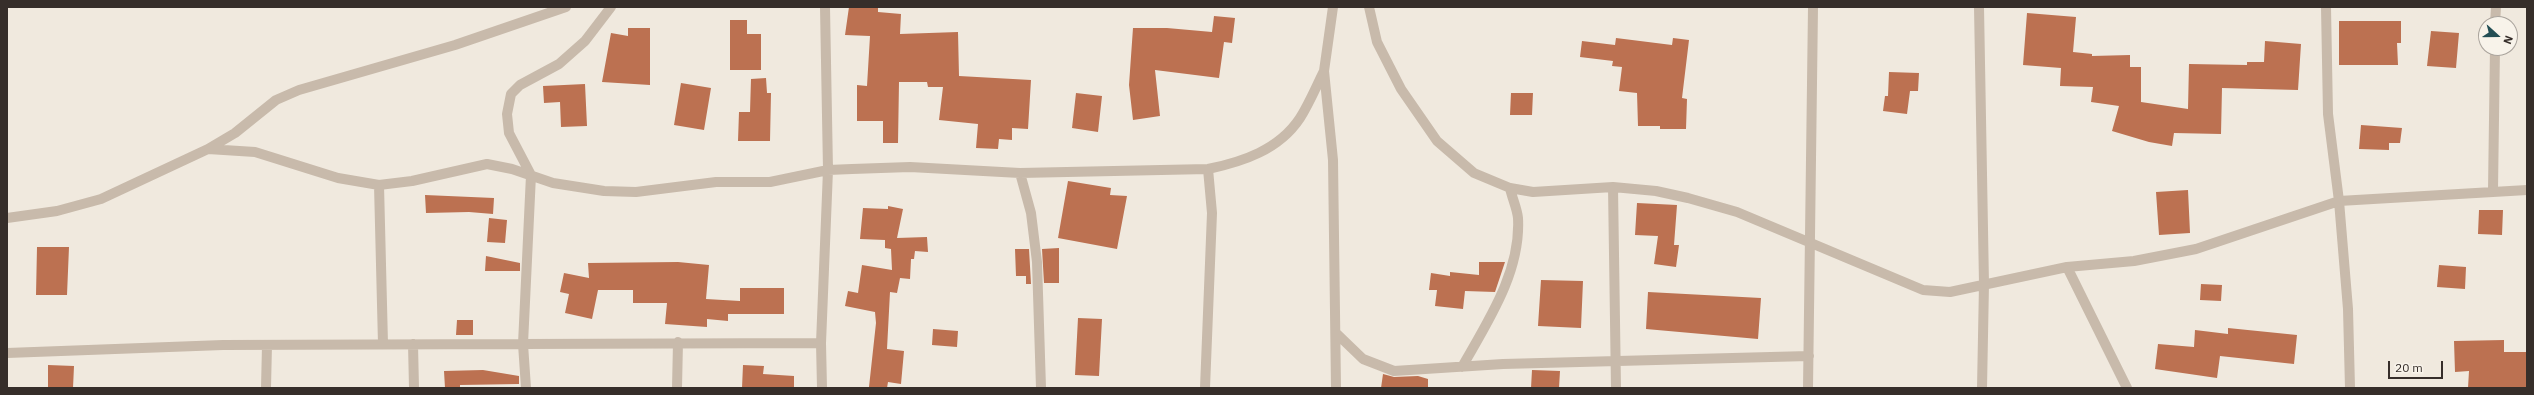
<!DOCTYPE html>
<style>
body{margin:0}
#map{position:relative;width:2534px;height:395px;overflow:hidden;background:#f0e9de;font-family:"IBM Plex Sans",sans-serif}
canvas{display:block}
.frame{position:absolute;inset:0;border:8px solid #362e2a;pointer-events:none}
.north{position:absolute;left:2478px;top:16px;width:40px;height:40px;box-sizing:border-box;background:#f8f3ea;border:1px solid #aaa49d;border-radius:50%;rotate:111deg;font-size:11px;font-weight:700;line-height:16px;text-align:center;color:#362e2a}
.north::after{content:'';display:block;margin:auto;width:14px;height:18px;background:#234e54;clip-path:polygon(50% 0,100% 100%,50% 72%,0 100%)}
.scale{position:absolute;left:2388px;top:361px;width:55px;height:18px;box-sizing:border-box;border:2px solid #362e2a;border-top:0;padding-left:5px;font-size:12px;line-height:14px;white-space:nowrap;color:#362e2a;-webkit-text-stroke:3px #f8f3ea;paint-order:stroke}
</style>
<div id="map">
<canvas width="2534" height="395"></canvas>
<div class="frame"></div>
<div class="north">N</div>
<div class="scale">20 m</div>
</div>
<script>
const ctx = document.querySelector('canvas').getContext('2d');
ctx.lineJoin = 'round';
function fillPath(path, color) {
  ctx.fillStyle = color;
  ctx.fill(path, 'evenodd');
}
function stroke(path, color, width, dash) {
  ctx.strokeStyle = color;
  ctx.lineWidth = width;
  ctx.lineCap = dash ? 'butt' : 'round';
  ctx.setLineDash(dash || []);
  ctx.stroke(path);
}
const building = new Path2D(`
 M 849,7 L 878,7 L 878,12 L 901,14 L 900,34 L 958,32 L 959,76 L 1031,80 L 1028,129 L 1012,128 L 1012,140 L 999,139 L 998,149 L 976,148 L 978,124 L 939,120 L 943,87 L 928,87 L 927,82 L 899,82 L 898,143 L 883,143 L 883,121 L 857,121 L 857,85 L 867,86 L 870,36 L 845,35 Z
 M 2027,13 L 2076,17 L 2073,52 L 2092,54 L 2092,56 L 2130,55 L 2130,67 L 2141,67 L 2141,102 L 2188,109 L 2189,64 L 2247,65 L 2247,62 L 2264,62 L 2265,41 L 2301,44 L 2298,90 L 2222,88 L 2221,134 L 2174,133 L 2172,146 L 2149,142 L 2112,131 L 2119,106 L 2091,102 L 2093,87 L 2060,86 L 2061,68 L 2023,65 Z
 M 1214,16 L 1235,18 L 1232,43 L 1224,42 L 1219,78 L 1155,70 L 1160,116 L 1133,120 L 1129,85 L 1133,28 L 1167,28 L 1212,32 Z
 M 730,20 L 747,20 L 747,34 L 761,34 L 761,70 L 730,70 Z
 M 2339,21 L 2401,21 L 2401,43 L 2397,43 L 2398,65 L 2339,65 Z
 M 628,28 L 650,28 L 650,85 L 602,82 L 611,33 L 628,36 Z
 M 2431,31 L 2459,33 L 2456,68 L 2427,66 Z
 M 1616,38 L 1672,45 L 1673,38 L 1689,40 L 1682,98 L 1687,99 L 1686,129 L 1660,129 L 1660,126 L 1638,126 L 1637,93 L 1619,91 L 1622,67 L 1612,66 L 1613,61 L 1580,57 L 1582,41 L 1615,45 Z
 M 1889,72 L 1919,73 L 1918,91 L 1910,91 L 1907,114 L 1883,111 L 1885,96 L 1888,96 Z
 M 766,78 L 767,93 L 771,93 L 770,141 L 738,141 L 739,112 L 750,112 L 751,79 Z
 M 681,83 L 711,88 L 704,130 L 674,125 Z
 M 585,84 L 587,126 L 561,127 L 560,102 L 544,103 L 543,86 Z
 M 1076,93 L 1102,96 L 1098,132 L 1072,128 Z
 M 1511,93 L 1533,93 L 1532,115 L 1510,115 Z
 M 2361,125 L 2402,128 L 2400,143 L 2389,143 L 2389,150 L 2359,149 Z
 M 1068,181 L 1111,188 L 1110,195 L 1127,196 L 1117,249 L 1058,238 Z
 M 2188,190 L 2190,233 L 2159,235 L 2156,192 Z
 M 425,195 L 494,198 L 493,214 L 469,212 L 426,213 Z
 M 1637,203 L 1677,205 L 1674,245 L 1679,245 L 1676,267 L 1654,264 L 1658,236 L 1635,235 Z
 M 888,206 L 903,209 L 897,238 L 927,237 L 928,252 L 915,251 L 914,259 L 911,259 L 910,279 L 900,278 L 897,293 L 890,292 L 887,349 L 904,351 L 901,384 L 888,382 L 887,388 L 881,388 L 869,387 L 876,323 L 875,312 L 845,306 L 848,291 L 858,293 L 862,265 L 892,270 L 891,249 L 885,248 L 885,240 L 860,239 L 863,208 L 888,209 Z
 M 2479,210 L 2503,210 L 2502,235 L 2478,234 Z
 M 489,218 L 507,220 L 505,243 L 487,242 Z
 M 37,247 L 69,247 L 67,295 L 36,295 Z
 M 1059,248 L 1059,283 L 1044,283 L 1042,249 Z
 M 1015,249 L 1029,249 L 1031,284 L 1026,284 L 1026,276 L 1016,276 Z
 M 486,256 L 520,263 L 520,271 L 485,271 Z
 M 678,262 L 709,265 L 706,299 L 740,301 L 740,288 L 784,288 L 784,314 L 728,314 L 728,321 L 707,319 L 707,327 L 665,324 L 667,303 L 633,303 L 633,290 L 598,290 L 592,319 L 565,313 L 569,294 L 560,292 L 564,273 L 589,278 L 588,263 Z
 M 1479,262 L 1505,262 L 1495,292 L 1465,291 L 1463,309 L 1435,306 L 1437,290 L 1429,290 L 1431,273 L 1450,276 L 1450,272 L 1479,275 Z
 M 2439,265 L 2466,267 L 2465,289 L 2437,287 Z
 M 1541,280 L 1583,281 L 1581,328 L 1538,326 Z
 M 2201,284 L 2222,285 L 2221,301 L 2200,300 Z
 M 1648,292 L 1761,298 L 1758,339 L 1646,329 Z
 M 1078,318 L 1102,319 L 1099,376 L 1075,375 Z
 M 457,320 L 473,320 L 473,335 L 456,335 Z
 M 2228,328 L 2297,335 L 2294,364 L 2220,356 L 2217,378 L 2155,369 L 2158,344 L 2194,347 L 2195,330 L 2228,334 Z
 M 933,329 L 958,331 L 957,347 L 932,345 Z
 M 2504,340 L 2504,352 L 2527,352 L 2527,388 L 2468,388 L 2469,371 L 2455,372 L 2454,341 Z
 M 48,365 L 74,366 L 73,388 L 48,388 Z
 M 743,365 L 764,366 L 763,374 L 794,376 L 794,388 L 742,388 Z
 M 483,370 L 519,376 L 519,384 L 460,385 L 460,388 L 445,388 L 444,371 Z
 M 1532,370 L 1560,371 L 1559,388 L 1531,388 Z
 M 1383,374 L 1394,377 L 1418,376 L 1428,379 L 1428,388 L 1381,388 Z`);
const minor = new Path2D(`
 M 1333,7 L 1324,71 L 1333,160 L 1336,388
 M 1369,7 L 1377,42 L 1401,89 L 1437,141 L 1474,173 L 1510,188 L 1533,192 L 1613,187 L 1656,191 L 1688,198 L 1737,212 L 1923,290 L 1950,292 L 2067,267 L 2134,261 L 2196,249 L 2339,201 L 2527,190
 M 1979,7 L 1984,284 L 1982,388
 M 2326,7 L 2328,114 L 2339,201 L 2348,309 L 2350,388
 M 2495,24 L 2496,7
 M 208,149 L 255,152 L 338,178 L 379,185 L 412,181 L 487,164 L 512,169 L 553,183 L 604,191 L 636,192 L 716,182 L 770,182 L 828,170 L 852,169 L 910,167 L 1020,173 L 1208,169 C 1242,162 1279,150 1300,118 C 1309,104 1316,87 1324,71
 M 1020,173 L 1031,213 L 1037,262 L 1041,388
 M 379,185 L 383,344
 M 1613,187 L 1616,388
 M 2493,190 L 2495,48
 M 7,218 L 57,211 L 101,199 L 208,149 L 235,133 L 276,100 L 299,90 L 455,45 L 566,7
 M 2067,267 L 2127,388
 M 1336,333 L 1363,359 L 1394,371 L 1503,364 L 1809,356
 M 413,344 L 414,388
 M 7,353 L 223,345 L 821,343
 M 1462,367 C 1488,321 1521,272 1518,218 C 1517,208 1512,198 1510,188
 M 266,388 L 267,345
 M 526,388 L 523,344 L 531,175 L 509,133 L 507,114 L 511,94 L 520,85 L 559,64 L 585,41 L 611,7
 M 677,388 L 678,342
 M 822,388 L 821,343 L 828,170 L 825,7
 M 1205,388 L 1212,213 L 1208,169
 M 1808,388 L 1813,7`);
fillPath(building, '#bc7151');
stroke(minor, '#c8baab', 10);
</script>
